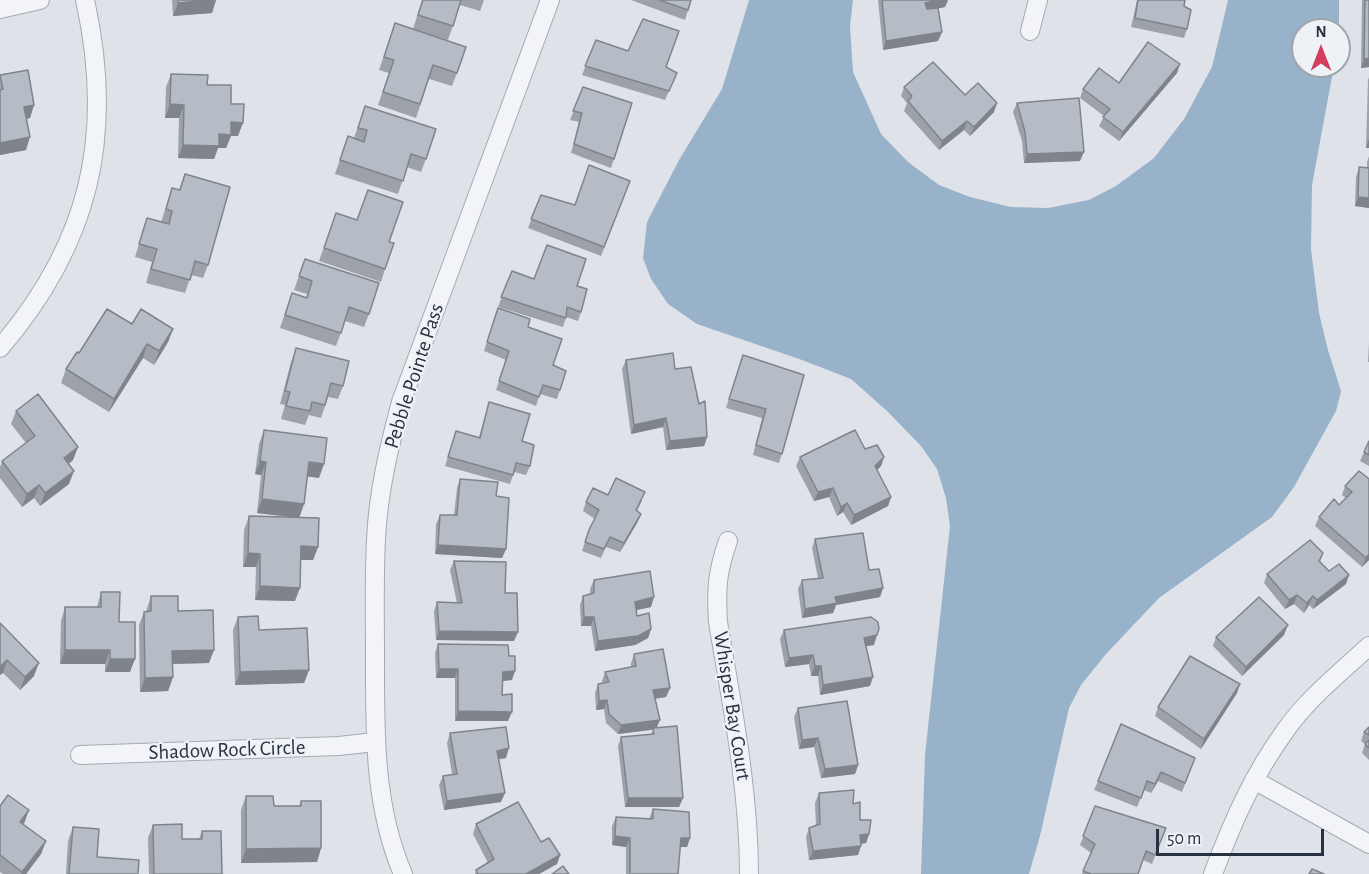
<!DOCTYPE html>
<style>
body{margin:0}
#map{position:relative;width:1369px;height:874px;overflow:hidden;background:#dfe3e9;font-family:"Alegreya Sans",sans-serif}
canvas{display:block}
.north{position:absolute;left:1291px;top:18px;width:60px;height:60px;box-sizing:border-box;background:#eef2f6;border:2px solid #9ea5ad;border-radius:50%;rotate:0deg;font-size:16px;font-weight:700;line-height:24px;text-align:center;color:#273140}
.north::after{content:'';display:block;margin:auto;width:21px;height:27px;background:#d23f5a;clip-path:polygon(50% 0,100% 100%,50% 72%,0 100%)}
.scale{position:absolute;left:1156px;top:829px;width:168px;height:27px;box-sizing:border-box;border:3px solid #273140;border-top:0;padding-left:8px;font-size:18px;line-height:21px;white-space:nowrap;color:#273140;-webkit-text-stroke:4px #eef2f6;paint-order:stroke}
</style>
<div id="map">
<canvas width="1369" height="874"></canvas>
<div class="north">N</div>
<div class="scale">50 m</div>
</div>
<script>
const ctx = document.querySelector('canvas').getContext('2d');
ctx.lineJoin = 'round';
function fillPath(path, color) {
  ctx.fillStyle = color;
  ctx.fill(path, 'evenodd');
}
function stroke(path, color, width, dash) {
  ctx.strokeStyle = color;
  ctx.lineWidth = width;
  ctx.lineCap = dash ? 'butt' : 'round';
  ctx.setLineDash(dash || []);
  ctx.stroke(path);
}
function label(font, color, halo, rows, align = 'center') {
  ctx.font = font + ' "Alegreya Sans",sans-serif';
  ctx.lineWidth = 4.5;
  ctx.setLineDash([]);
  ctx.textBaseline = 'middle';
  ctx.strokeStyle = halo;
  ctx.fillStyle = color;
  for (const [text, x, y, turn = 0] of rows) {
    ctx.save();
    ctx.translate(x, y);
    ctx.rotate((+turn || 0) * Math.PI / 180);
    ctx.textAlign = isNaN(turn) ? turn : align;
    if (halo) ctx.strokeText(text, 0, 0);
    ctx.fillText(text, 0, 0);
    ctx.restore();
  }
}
const water = new Path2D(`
 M 749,0 L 853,0 L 850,26 L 853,72 L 881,134 L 908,162 L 939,185 L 970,197 L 1011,207 L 1048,208 L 1089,200 L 1116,186 L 1154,158 L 1184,119 L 1212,67 L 1228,0 L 1339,0 L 1339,40 L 1339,30 L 1303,30 L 1303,66 L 1334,66 L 1312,185 L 1311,249 L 1319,313 L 1328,350 L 1341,391 L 1336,411 L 1294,487 L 1272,517 L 1159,598 L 1106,654 L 1081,685 L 1069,708 L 1040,836 L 1029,874 L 921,874 L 925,755 L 950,526 L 946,498 L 937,469 L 921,446 L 887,411 L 851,379 L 802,360 L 697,324 L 668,304 L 651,279 L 643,258 L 647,222 L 679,160 L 722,89 Z`);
const minor = new Path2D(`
 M 0,9 L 40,0
 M 1030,31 L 1038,0
 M 0,348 C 90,243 115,135 85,0
 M 728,541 C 717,572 716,589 718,622 C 732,706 749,789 749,874
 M 80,755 L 339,746 L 375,742
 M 1254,780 L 1369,844
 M 403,874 C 373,804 375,729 375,654 C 375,616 374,578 376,540 C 378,493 389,447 401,402 L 550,0
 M 1213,874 C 1232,823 1253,775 1285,731 C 1308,698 1340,673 1369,646`);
const wall = new Path2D(`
 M 172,0 L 216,0 L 212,13 L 173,16 Z
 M 422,0 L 484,0 L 480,11 L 460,5 L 448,40 L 413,29 Z
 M 631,0 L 691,0 L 685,20 Z
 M 878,0 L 948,0 L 945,7 L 938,8 L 942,32 L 938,41 L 883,50 Z
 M 1137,0 L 1185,0 L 1184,6 L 1187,29 L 1184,38 L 1131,27 Z
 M 1362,0 L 1369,0 L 1369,67 L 1361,68 Z
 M 395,23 L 457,73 L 452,86 L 429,79 L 416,118 L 378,105 L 389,73 L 379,70 Z
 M 596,40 L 666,67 L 677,73 L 665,100 L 582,75 Z
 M 1177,73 L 1119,141 L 1099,126 L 1104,116 L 1080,98 L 1083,89 Z
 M 171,74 L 207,85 L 231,104 L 238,136 L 231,136 L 226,148 L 218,148 L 214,159 L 178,158 L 179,118 L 165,118 L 166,87 Z
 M 0,75 L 34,105 L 30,118 L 27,119 L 26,150 L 0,155 Z
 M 1369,77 L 1369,148 L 1366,148 L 1368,80 Z
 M 583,87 L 614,159 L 611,168 L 571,153 L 579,122 L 570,120 Z
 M 904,87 L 965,95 L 994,112 L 970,136 L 964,130 L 939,150 L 904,111 L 907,103 L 901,96 Z
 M 1017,103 L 1080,161 L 1024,163 L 1022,141 L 1013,112 Z
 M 365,106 L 426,159 L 421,172 L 407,167 L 398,194 L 335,174 L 348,136 L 354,138 Z
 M 1369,156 L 1369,208 L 1355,206 L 1356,177 L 1359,167 L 1367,168 L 1367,162 Z
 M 185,174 L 208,265 L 203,278 L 191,275 L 185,293 L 146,283 L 152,262 L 135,257 L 147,218 L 161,222 L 172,188 L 179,190 Z
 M 630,181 L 601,256 L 528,228 L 541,195 L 575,205 Z
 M 336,213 L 389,242 L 385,269 L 381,282 L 319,261 Z
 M 305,259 L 369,314 L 364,327 L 345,321 L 336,346 L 280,328 L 292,293 L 306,298 L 307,294 L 294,290 Z
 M 512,271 L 534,279 L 577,286 L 581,312 L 578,321 L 566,317 L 563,327 L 498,307 Z
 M 498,308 L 528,327 L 553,365 L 566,371 L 557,399 L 540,394 L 536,406 L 496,390 L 506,360 L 484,351 Z
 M 132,324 L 173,329 L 168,342 L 154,365 L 143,358 L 109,412 L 61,383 L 66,369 L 79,353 Z
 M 1369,342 L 1369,362 L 1368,362 Z
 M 296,348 L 343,386 L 338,399 L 328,397 L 321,418 L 309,415 L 305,425 L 281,419 L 285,405 L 280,404 L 291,362 Z
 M 743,355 L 804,375 L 779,463 L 753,455 L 762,418 L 726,408 Z
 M 626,360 L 675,369 L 699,404 L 707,437 L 704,446 L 666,450 L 663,427 L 631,434 L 622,369 Z
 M 489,402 L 522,441 L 530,466 L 526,475 L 514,472 L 510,484 L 445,466 L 456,431 L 479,437 Z
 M 16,411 L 78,447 L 73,460 L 69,464 L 69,484 L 40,506 L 34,498 L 22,507 L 0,478 L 0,467 L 2,461 L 26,443 L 11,424 Z
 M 264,430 L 319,478 L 308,476 L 304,504 L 299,518 L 257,513 L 261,475 L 255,474 L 259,444 Z
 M 1369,441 L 1369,466 L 1360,461 Z
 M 865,449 L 884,457 L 881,466 L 877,470 L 891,497 L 888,506 L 851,525 L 843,512 L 837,516 L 829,497 L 814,501 L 796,466 L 800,457 Z
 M 460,479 L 496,496 L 506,549 L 502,558 L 435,554 L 436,524 L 440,515 L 454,515 L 457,488 Z
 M 1369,479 L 1369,560 L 1362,567 L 1315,526 L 1319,517 L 1339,505 L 1346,498 L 1342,495 L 1345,486 Z
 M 608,495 L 642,501 L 637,511 L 641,514 L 637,523 L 620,552 L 606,547 L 601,558 L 582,551 L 589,530 L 595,519 L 583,511 L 586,502 Z
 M 249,516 L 318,547 L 313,560 L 301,560 L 295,601 L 255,600 L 256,567 L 243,567 L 244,530 Z
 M 815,539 L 869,570 L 883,588 L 880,597 L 836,605 L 833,613 L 802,618 L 798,589 L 802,580 L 818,578 L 812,548 Z
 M 1323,553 L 1320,563 L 1329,571 L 1346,584 L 1313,609 L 1309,605 L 1304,613 L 1294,604 L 1285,609 L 1264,583 L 1267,574 Z
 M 454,561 L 505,593 L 514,641 L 436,640 L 434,611 L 437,602 L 457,603 L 450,570 Z
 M 594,580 L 651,607 L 636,610 L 637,616 L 651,629 L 648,638 L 635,645 L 595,651 L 591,626 L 581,626 L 580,605 L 583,596 L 590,594 L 590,589 Z
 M 101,592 L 119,622 L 130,672 L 105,672 L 105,664 L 60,664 L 61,621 L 65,607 L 97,607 Z
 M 151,596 L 178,611 L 209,663 L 172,664 L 173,677 L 168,691 L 140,692 L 139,625 L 144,612 L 146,612 Z
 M 238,617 L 259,630 L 309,670 L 304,683 L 235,685 L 233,630 Z
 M 0,623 L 34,676 L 20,690 L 3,673 L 0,675 Z
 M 784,630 L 874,645 L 866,646 L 870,686 L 820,695 L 818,676 L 811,676 L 809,664 L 785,667 L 780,639 Z
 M 1284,635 L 1242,676 L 1213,646 L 1216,637 Z
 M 438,644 L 509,656 L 512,680 L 503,681 L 502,695 L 508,721 L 455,721 L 455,678 L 436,678 L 435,653 Z
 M 634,654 L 670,688 L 666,697 L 655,699 L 657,728 L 683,798 L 679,807 L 625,807 L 618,746 L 621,737 L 651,734 L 653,730 L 618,734 L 606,723 L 604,709 L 596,710 L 595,693 L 598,684 L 603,683 L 602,681 L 605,672 L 631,667 L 631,663 Z
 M 1237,693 L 1201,749 L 1155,716 L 1158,707 Z
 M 798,708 L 858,765 L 855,774 L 821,778 L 814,747 L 799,749 L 794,717 Z
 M 1369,727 L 1369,760 L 1362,753 L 1365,744 L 1361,741 L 1364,732 Z
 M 450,733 L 506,758 L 499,759 L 501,802 L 444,810 L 439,785 L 443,776 L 452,774 L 447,743 Z
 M 1195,758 L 1182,792 L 1158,781 L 1151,793 L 1144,790 L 1137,807 L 1094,790 L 1098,781 Z
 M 819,793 L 853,804 L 860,820 L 869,834 L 866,843 L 861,844 L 858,855 L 809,860 L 806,837 L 809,828 L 816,826 L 815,803 Z
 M 246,796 L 274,806 L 299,806 L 301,801 L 321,848 L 317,862 L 241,863 L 241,810 Z
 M 0,806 L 46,841 L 41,854 L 26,874 L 3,874 L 0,872 Z
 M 1095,806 L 1166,828 L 1152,864 L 1143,860 L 1138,874 L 1082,874 L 1091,853 L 1080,845 Z
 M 653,809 L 690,838 L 687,847 L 680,847 L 678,874 L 626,874 L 626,847 L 612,845 L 612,826 L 616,817 L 649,819 Z
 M 476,824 L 560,855 L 557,864 L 539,874 L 475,874 L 476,870 L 488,863 L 473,834 Z
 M 153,825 L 182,839 L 199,839 L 202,831 L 222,874 L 149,874 L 148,838 Z
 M 73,827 L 97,857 L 138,874 L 66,874 L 68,841 Z`);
const shadedWall = new Path2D(`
 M 216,0 L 212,13 L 173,16 L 178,3 Z
 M 939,0 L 948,0 L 945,7 L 922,12 L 925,3 Z
 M 942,32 L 938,41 L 883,50 L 886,41 Z
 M 1369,58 L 1369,67 L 1361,68 L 1364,59 Z
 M 1180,64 L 1177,73 L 1119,141 L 1123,132 Z
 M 997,103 L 994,112 L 970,136 L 974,127 Z
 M 170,104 L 184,105 L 179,118 L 165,118 Z
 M 34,105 L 30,118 L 19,120 L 24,107 Z
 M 967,121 L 964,130 L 939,150 L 942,141 Z
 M 231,122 L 243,123 L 238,136 L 231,136 L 226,148 L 218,148 L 214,159 L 178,158 L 183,145 L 219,134 Z
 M 30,137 L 26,150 L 0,155 L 0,143 Z
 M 1369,139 L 1369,148 L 1366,148 Z
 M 1084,152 L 1080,161 L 1024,163 L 1027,154 Z
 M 1358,197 L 1369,198 L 1369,208 L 1355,206 Z
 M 173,329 L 168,342 L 154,365 L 159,351 Z
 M 147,344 L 143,358 L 109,412 L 114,399 Z
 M 666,418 L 663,427 L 631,434 L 634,425 Z
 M 707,437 L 704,446 L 666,450 L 670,441 Z
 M 78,447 L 73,460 L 59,471 L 64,458 Z
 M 884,457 L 881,466 L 872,475 L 875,466 Z
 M 260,461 L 266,462 L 261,475 L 255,474 Z
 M 309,462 L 324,464 L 319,478 L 304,476 Z
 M 74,471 L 69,484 L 40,506 L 45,493 Z
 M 39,485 L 34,498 L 22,507 L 27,494 Z
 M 833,488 L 829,497 L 814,501 L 818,492 Z
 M 891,497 L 888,506 L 851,525 L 854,515 Z
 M 262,499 L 304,504 L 299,518 L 257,513 Z
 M 847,503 L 843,512 L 837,516 L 841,507 Z
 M 641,514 L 637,523 L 620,552 L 624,543 Z
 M 438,545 L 506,549 L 502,558 L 435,554 Z
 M 301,546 L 318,547 L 313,560 L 296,560 Z
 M 248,553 L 260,554 L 256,567 L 243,567 Z
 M 1369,554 L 1369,560 L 1362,567 L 1366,558 Z
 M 1349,575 L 1346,584 L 1313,609 L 1317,600 Z
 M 260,586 L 300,588 L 295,601 L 255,600 Z
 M 883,588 L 880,597 L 836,605 L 833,613 L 802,618 L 805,609 L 835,597 Z
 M 1297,595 L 1294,604 L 1285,609 L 1289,600 Z
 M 1313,596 L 1309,605 L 1304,613 L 1307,603 Z
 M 654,597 L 651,607 L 632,611 L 635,602 Z
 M 584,617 L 594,617 L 591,626 L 581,626 Z
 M 1288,625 L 1284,635 L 1242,676 L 1246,667 Z
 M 651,629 L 648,638 L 635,645 L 595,651 L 598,641 Z
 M 439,631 L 518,632 L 514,641 L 436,640 Z
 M 877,635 L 874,645 L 861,647 L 864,638 Z
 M 65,650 L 110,650 L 105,664 L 60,664 Z
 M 214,650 L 209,663 L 167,664 L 172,651 Z
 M 813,655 L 809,664 L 785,667 L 789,658 Z
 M 110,659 L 135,659 L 130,672 L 105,672 Z
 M 7,660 L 3,673 L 0,675 L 0,667 Z
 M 39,663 L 34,676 L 20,690 L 25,677 Z
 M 815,666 L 821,666 L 818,676 L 811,676 Z
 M 439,669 L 458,669 L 455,678 L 436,678 Z
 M 309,670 L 304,683 L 235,685 L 240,672 Z
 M 515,671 L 512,680 L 500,681 L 503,672 Z
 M 173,677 L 168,691 L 140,692 L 145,678 Z
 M 873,677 L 870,686 L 820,695 L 823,685 Z
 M 1240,684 L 1237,693 L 1201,749 L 1204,739 Z
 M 670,688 L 666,697 L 650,699 L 653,690 Z
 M 607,700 L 604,709 L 596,710 L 599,701 Z
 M 458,711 L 512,712 L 508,721 L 455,721 Z
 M 660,720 L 656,729 L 618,734 L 621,725 Z
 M 818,738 L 814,747 L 799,749 L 802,740 Z
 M 509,748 L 506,758 L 494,760 L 497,751 Z
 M 858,765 L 855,774 L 821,778 L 825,769 Z
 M 1161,772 L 1158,781 L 1151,793 L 1155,784 Z
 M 505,793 L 501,802 L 444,810 L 447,801 Z
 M 628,798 L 683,798 L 679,807 L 625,807 Z
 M 29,810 L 24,824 L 20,822 Z
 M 869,834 L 866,843 L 857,844 L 860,835 Z
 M 615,836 L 630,838 L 626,847 L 612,845 Z
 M 681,838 L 690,838 L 687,847 L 677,847 Z
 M 46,841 L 41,854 L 26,874 L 21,874 Z
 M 861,846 L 858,855 L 809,860 L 813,851 Z
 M 321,848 L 317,862 L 241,863 L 246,849 Z
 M 560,855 L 557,864 L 539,874 L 526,874 Z`);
const building = new Path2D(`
 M 178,0 L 212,0 L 178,3 Z
 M 423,0 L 461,0 L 453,26 L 418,15 Z
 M 659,0 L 691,0 L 688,10 Z
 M 882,0 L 939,0 L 925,3 L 927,9 L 938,8 L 942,32 L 886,41 Z
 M 1138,0 L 1185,0 L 1184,6 L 1191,10 L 1187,29 L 1135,18 Z
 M 1365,0 L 1369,0 L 1369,58 L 1364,59 Z
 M 643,19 L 679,31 L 666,67 L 677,73 L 669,91 L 585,66 L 596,40 L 628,51 Z
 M 395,23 L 466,47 L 457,73 L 433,65 L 420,104 L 383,92 L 394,60 L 384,57 Z
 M 1148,42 L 1180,64 L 1123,132 L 1103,117 L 1110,109 L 1083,89 L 1099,68 L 1119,83 Z
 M 933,62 L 965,95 L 978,83 L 997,103 L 974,127 L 967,121 L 942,141 L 908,101 L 912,96 L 904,87 Z
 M 28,70 L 34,105 L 24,107 L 30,137 L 0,143 L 0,90 L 3,89 L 0,75 Z
 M 171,74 L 208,75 L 207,85 L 231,85 L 231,104 L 244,104 L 243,123 L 231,122 L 231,135 L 219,134 L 219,146 L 183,145 L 184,105 L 170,104 Z
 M 583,87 L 632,103 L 614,159 L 574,144 L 582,113 L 573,111 Z
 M 1079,98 L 1084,152 L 1027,154 L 1025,132 L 1017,103 Z
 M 365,106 L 436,129 L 426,159 L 411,154 L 403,181 L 340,160 L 348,136 L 364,142 L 367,130 L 358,128 Z
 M 589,165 L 630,181 L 604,247 L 531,219 L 541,195 L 575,205 Z
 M 1359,167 L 1369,168 L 1369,198 L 1358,197 Z
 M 185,174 L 230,187 L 208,265 L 195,261 L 190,280 L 151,269 L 157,249 L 139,244 L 147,218 L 169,224 L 172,211 L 166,209 L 172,188 L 180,190 Z
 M 368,190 L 403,202 L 389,242 L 394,243 L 385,269 L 324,248 L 336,213 L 357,220 Z
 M 547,245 L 586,259 L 577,286 L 587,289 L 581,312 L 567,307 L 566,318 L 501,297 L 512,271 L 534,279 Z
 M 305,259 L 379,283 L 369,314 L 349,307 L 341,333 L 285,315 L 292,293 L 307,298 L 312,281 L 299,276 Z
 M 498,308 L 530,319 L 528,327 L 562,339 L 553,365 L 566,371 L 560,390 L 543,385 L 539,397 L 499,381 L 509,351 L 487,342 Z
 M 107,309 L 132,324 L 141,309 L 173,329 L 159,351 L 147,344 L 114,399 L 66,369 L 77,352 L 79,353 Z
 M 296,348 L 349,361 L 343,386 L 331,383 L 325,405 L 312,402 L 310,411 L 286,406 L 290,392 L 285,391 Z
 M 673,353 L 675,369 L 691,367 L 699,404 L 705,401 L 707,437 L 670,441 L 666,418 L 634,425 L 626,360 Z
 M 743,355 L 804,375 L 782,454 L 756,445 L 766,409 L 729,399 Z
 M 38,394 L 78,447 L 64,458 L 74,471 L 45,493 L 39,485 L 27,494 L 2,461 L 35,436 L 16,411 Z
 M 489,402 L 530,414 L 522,441 L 534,445 L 530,466 L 516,463 L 513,475 L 448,457 L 456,431 L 480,438 Z
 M 264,430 L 327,438 L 324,464 L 309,462 L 304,504 L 262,499 L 266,462 L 260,461 Z
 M 855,430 L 865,449 L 877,445 L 884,457 L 875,466 L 891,497 L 854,515 L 847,503 L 841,507 L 833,488 L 818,492 L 800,457 Z
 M 1369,441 L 1369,455 L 1364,452 Z
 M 1359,471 L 1369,479 L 1369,554 L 1366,558 L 1319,517 L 1334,499 L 1339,505 L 1352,492 L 1345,486 Z
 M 616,478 L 645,492 L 636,510 L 641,514 L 624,543 L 610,537 L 604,549 L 585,542 L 589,530 L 599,510 L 586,502 L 593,488 L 608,495 Z
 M 460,479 L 498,482 L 496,496 L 509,498 L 506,549 L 438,545 L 440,515 L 457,515 Z
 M 249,516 L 319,518 L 318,547 L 301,546 L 300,588 L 260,586 L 260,554 L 248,553 Z
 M 863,533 L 869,570 L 879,569 L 883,588 L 835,597 L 837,603 L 805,609 L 802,580 L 823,578 L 815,539 Z
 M 1310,540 L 1323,553 L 1319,561 L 1329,571 L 1339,564 L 1349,575 L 1317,600 L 1313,596 L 1307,603 L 1297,595 L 1289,600 L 1267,574 Z
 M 454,561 L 506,562 L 505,593 L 517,593 L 518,632 L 439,631 L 437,602 L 462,603 Z
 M 650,571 L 654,597 L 635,602 L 637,616 L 649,613 L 651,629 L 638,636 L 598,641 L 594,617 L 584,617 L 583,596 L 594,593 L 594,580 Z
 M 101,592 L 120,592 L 119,622 L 135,622 L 135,659 L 110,659 L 110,650 L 65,650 L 65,607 L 101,607 Z
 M 151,596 L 178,596 L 178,611 L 213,610 L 214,650 L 172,651 L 173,677 L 145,678 L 144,612 L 151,611 Z
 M 1259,597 L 1288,625 L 1246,667 L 1216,637 Z
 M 258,616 L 259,630 L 307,628 L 309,670 L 240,672 L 238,617 Z
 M 871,617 L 878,622 L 879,629 L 877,635 L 864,638 L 873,677 L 823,685 L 821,666 L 815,666 L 813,655 L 789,658 L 784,630 Z
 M 0,623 L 39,663 L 25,677 L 7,660 L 0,667 Z
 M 438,644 L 508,645 L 509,656 L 515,656 L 515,671 L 503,672 L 502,695 L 512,694 L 512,712 L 458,711 L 458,669 L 439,669 Z
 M 663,649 L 670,688 L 653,690 L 660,720 L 621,725 L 609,714 L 607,700 L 599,701 L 598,684 L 609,682 L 605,672 L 636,666 L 634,654 Z
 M 1190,656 L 1240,684 L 1204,739 L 1158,707 Z
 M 847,701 L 858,765 L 825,769 L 818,738 L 802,740 L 798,708 Z
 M 1121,724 L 1195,758 L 1185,783 L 1161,772 L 1155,784 L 1147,781 L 1141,798 L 1098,781 Z
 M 677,726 L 683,798 L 628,798 L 621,737 L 654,734 L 653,728 Z
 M 506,727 L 509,748 L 497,751 L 505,793 L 447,801 L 443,776 L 457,774 L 450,733 Z
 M 1369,727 L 1369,735 L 1364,732 Z
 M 1369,740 L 1369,748 L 1365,744 Z
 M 854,790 L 853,804 L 860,802 L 860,820 L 871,820 L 869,834 L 860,835 L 861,846 L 813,851 L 809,828 L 820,824 L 819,793 Z
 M 8,795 L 29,810 L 20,822 L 46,841 L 22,872 L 0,855 L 0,806 Z
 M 246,796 L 273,796 L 274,806 L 301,806 L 301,801 L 321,801 L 321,848 L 246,849 Z
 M 518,802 L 541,842 L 549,838 L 560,855 L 526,874 L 478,874 L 476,870 L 494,859 L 476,824 Z
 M 1095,806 L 1166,828 L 1155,855 L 1146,851 L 1138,874 L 1091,874 L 1083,871 L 1095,844 L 1083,836 Z
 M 653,809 L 689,812 L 690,838 L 681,838 L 678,874 L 630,874 L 630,838 L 615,836 L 616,817 L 653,819 Z
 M 182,824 L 182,839 L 202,839 L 202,831 L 221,831 L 222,874 L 154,874 L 153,825 Z
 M 73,827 L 99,829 L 97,857 L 139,860 L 138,874 L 69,874 Z
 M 563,866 L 569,874 L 552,874 Z
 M 1312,869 L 1324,874 L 1309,874 Z`);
const streetNames = [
 ["Pebble Pointe Pass",414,376,-72],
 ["Whisper Bay Court",732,706,81],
 ["Shadow Rock Circle",227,750,-2]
];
fillPath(water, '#98b2ca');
stroke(minor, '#a4aab3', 20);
stroke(minor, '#f2f4f7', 18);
fillPath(wall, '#9da2aa');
fillPath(shadedWall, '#7f848b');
fillPath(building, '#b6bcc6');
stroke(building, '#7f848b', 1.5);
label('21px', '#273140', '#eef2f6', streetNames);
</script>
